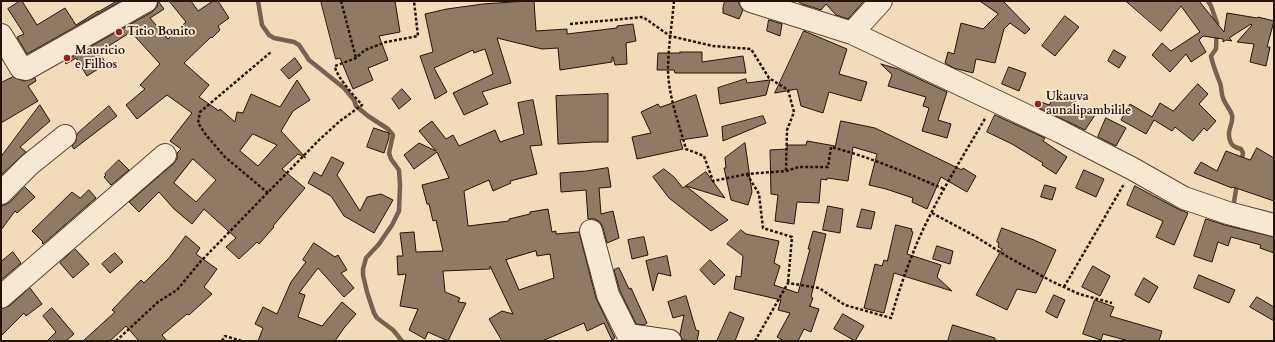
<!DOCTYPE html>
<style>
body{margin:0}
#map{position:relative;width:1275px;height:342px;overflow:hidden;background:#f1dbb9;font-family:Cardo,serif}
canvas{display:block}
.frame{position:absolute;inset:0;border:2px solid #25120b;pointer-events:none}
</style>
<div id="map">
<canvas width="1275" height="342"></canvas>
<div class="frame"></div>
</div>
<script>
const ctx = document.querySelector('canvas').getContext('2d');
ctx.lineJoin = 'round';
function stroke(path, color, width, dash) {
  ctx.strokeStyle = color;
  ctx.lineWidth = width;
  ctx.lineCap = dash ? 'butt' : 'round';
  ctx.setLineDash(dash || []);
  ctx.stroke(path);
}
function fillPath(path, color) {
  ctx.fillStyle = color;
  ctx.fill(path, 'evenodd');
}
function label(font, color, halo, rows, align = 'center') {
  ctx.font = font + ' Cardo,serif';
  ctx.lineWidth = 3.5;
  ctx.setLineDash([]);
  ctx.textBaseline = 'middle';
  ctx.strokeStyle = halo;
  ctx.fillStyle = color;
  for (const [text, x, y, turn = 0] of rows) {
    ctx.save();
    ctx.translate(x, y);
    ctx.rotate((+turn || 0) * Math.PI / 180);
    ctx.textAlign = isNaN(turn) ? turn : align;
    if (halo) ctx.strokeText(text, 0, 0);
    ctx.fillText(text, 0, 0);
    ctx.restore();
  }
}
const stream = new Path2D(`
 M 258,1 L 262,25 L 269,35 L 274,38 L 294,42 L 299,45 L 309,60 L 344,88 L 354,100 L 356,106 L 368,116 L 388,129 L 393,135 L 389,153 L 391,159 L 399,170 L 400,185 L 399,211 L 392,225 L 379,244 L 366,258 L 363,269 L 363,275 L 367,292 L 374,313 L 377,318 L 393,330 L 402,341
 M 1208,1 L 1211,6 L 1217,23 L 1216,49 L 1211,56 C 1213,66 1217,75 1220,83 C 1222,88 1221,94 1223,98 C 1225,104 1230,109 1232,115 C 1234,125 1225,130 1231,143 C 1233,147 1237,148 1241,149 L 1243,153 L 1241,163
 M 1233,207 C 1234,203 1236,189 1237,184`);
const building = new Path2D(`
 M 20,1 L 22,1 L 37,25 L 65,8 L 76,25 L 98,11 L 98,12 L 117,1 L 121,1 L 27,54 L 17,37 L 24,34 L 8,9 Z
 M 158,1 L 164,9 L 150,18 L 168,39 L 186,22 L 169,1 L 191,1 L 198,11 L 213,1 L 218,1 L 229,18 L 218,26 L 220,30 L 212,38 L 211,37 L 184,63 L 209,85 L 199,97 L 219,111 L 220,109 L 235,122 L 237,112 L 243,113 L 251,94 L 280,107 L 297,80 L 310,100 L 293,111 L 281,131 L 306,158 L 298,154 L 282,169 L 305,188 L 273,226 L 274,227 L 259,244 L 257,242 L 239,259 L 226,247 L 236,238 L 204,209 L 192,224 L 174,209 L 159,192 L 139,212 L 129,202 L 173,164 L 177,159 L 177,153 L 181,149 L 170,141 L 192,113 L 167,95 L 137,119 L 126,105 L 145,89 L 140,85 L 160,64 L 131,32 L 99,52 L 106,64 L 87,76 L 76,58 L 66,64 L 65,61 L 152,12 L 157,7 ZM 253,134 L 277,145 L 258,166 L 240,151 ZM 193,159 L 216,180 L 196,202 L 174,183 Z
 M 321,1 L 395,1 L 400,32 L 379,36 L 388,60 L 368,68 L 373,80 L 353,89 L 340,58 L 336,59 Z
 M 534,1 L 536,31 L 567,29 L 567,34 L 617,28 L 617,26 L 633,24 L 636,41 L 626,43 L 627,64 L 615,65 L 613,57 L 612,57 L 612,62 L 560,70 L 558,48 L 542,49 L 497,38 L 511,83 L 482,92 L 488,104 L 464,115 L 453,93 L 493,74 L 485,49 L 474,53 L 473,50 L 434,68 L 447,92 L 435,99 L 420,56 L 433,52 L 425,14 L 447,9 L 483,4 Z
 M 725,1 L 739,1 L 739,4 L 743,10 L 739,19 L 723,13 L 723,8 Z
 M 798,1 L 864,1 L 848,19 L 836,15 L 826,4 L 821,10 L 802,4 Z
 M 980,1 L 1003,1 L 1030,29 L 1025,34 L 1010,23 L 1004,29 L 995,63 L 976,59 L 973,73 L 954,68 L 945,63 L 948,52 L 954,54 L 961,23 L 983,29 L 998,14 Z
 M 1126,1 L 1199,1 L 1224,32 L 1227,13 L 1257,18 L 1258,17 L 1274,21 L 1267,47 L 1270,47 L 1266,66 L 1250,62 L 1254,44 L 1237,42 L 1252,25 L 1251,24 L 1229,38 L 1232,41 L 1226,40 L 1223,42 L 1223,39 L 1203,36 L 1199,40 L 1206,52 L 1191,62 L 1186,54 L 1170,72 L 1152,55 L 1162,43 L 1171,51 L 1200,32 L 1181,6 L 1161,31 Z
 M 1065,16 L 1079,27 L 1055,56 L 1042,46 Z
 M 769,20 L 782,24 L 780,36 L 767,31 Z
 M 804,31 L 847,49 L 839,74 L 867,82 L 861,101 L 829,92 L 823,113 L 801,106 L 797,89 L 775,93 Z
 M 1114,50 L 1126,57 L 1119,68 L 1108,61 Z
 M 680,52 L 702,52 L 702,62 L 743,56 L 746,73 L 675,73 L 674,70 L 657,70 L 658,53 L 680,53 Z
 M 295,58 L 302,68 L 289,79 L 281,70 Z
 M 881,64 L 898,69 L 947,92 L 938,120 L 951,124 L 947,138 L 922,131 L 929,108 L 923,106 L 926,97 L 888,86 L 892,75 Z
 M 1009,67 L 1026,73 L 1019,91 L 1002,84 Z
 M 13,77 L 24,81 L 35,78 L 36,81 L 28,86 L 38,101 L 1,123 L 1,83 Z
 M 746,79 L 747,83 L 770,80 L 766,95 L 720,104 L 718,88 Z
 M 1198,84 L 1208,94 L 1199,104 L 1216,121 L 1207,131 L 1204,128 L 1193,141 L 1175,127 L 1172,131 L 1154,120 L 1146,134 L 1121,120 L 1130,104 L 1152,117 L 1160,103 L 1173,111 Z
 M 402,89 L 411,99 L 399,109 L 392,99 Z
 M 1057,90 L 1076,101 L 1074,104 L 1095,115 L 1085,130 L 1035,106 L 1036,100 L 1049,105 Z
 M 608,94 L 608,142 L 594,142 L 558,144 L 556,96 Z
 M 696,95 L 708,136 L 680,140 L 683,149 L 637,159 L 632,137 L 651,133 L 641,112 L 658,104 L 660,107 Z
 M 533,100 L 542,145 L 530,146 L 537,174 L 510,181 L 511,183 L 493,191 L 489,180 L 464,191 L 468,226 L 509,221 L 509,219 L 530,214 L 530,212 L 548,209 L 552,232 L 556,231 L 556,234 L 579,232 L 596,298 L 615,338 L 612,340 L 604,323 L 587,331 L 584,323 L 542,341 L 502,341 L 489,319 L 502,311 L 513,314 L 490,266 L 490,269 L 443,271 L 445,292 L 460,298 L 458,302 L 466,303 L 448,341 L 428,332 L 425,339 L 409,330 L 418,309 L 400,306 L 406,274 L 398,275 L 397,256 L 403,256 L 400,233 L 414,232 L 416,252 L 443,251 L 436,220 L 433,221 L 429,204 L 427,204 L 422,185 L 449,178 L 437,152 L 414,169 L 404,155 L 419,143 L 436,151 L 419,131 L 432,121 L 446,139 L 453,135 L 459,146 L 495,130 L 500,142 L 524,134 L 518,103 ZM 536,251 L 537,256 L 550,254 L 554,278 L 519,290 L 506,260 Z
 M 40,105 L 50,121 L 20,147 L 26,152 L 1,175 L 1,157 Z
 M 109,106 L 117,116 L 74,149 L 72,146 L 76,141 L 77,134 Z
 M 995,115 L 1045,138 L 1043,141 L 1067,157 L 1056,174 L 1042,165 L 1043,163 L 1012,144 L 987,132 Z
 M 763,116 L 766,123 L 723,141 L 722,127 Z
 M 1106,118 L 1126,128 L 1116,146 L 1098,137 Z
 M 841,121 L 875,128 L 962,170 L 963,168 L 976,176 L 967,192 L 941,177 L 927,209 L 912,202 L 913,198 L 886,189 L 869,185 L 877,154 L 853,147 L 848,181 L 827,178 L 827,180 L 821,179 L 819,203 L 797,202 L 794,224 L 775,221 L 778,195 L 771,194 L 770,150 L 787,149 L 787,145 L 806,145 L 807,141 L 835,146 Z
 M 374,128 L 389,133 L 389,138 L 384,153 L 367,147 Z
 M 745,143 L 752,192 L 748,205 L 731,200 L 724,168 L 726,168 L 725,158 Z
 M 1257,148 L 1274,158 L 1274,201 L 1233,187 L 1232,188 L 1194,173 L 1201,162 L 1217,171 L 1226,151 L 1250,160 Z
 M 332,157 L 344,163 L 337,175 L 360,211 L 367,197 L 381,194 L 393,200 L 374,233 L 344,216 L 331,196 L 308,183 L 314,172 L 321,176 Z
 M 119,160 L 129,170 L 111,185 L 104,177 L 106,175 L 105,174 Z
 M 608,168 L 611,187 L 599,188 L 601,214 L 613,211 L 619,238 L 607,243 L 603,228 L 600,222 L 595,219 L 588,219 L 586,190 L 561,192 L 560,173 L 586,171 Z
 M 664,169 L 674,177 L 683,188 L 686,186 L 728,220 L 711,231 L 669,198 L 653,177 Z
 M 1084,170 L 1104,179 L 1096,197 L 1076,188 Z
 M 706,172 L 725,198 L 686,186 Z
 M 1045,185 L 1056,188 L 1052,200 L 1041,197 Z
 M 1135,186 L 1178,209 L 1188,213 L 1174,245 L 1156,237 L 1163,221 L 1127,205 Z
 M 25,187 L 35,197 L 17,213 L 15,211 L 1,230 L 1,205 L 5,205 L 10,202 Z
 M 89,190 L 96,198 L 43,244 L 42,243 L 43,242 L 32,231 L 72,192 L 80,198 Z
 M 828,206 L 843,209 L 840,233 L 823,230 Z
 M 862,209 L 875,212 L 871,229 L 857,227 Z
 M 1206,219 L 1225,225 L 1274,237 L 1274,253 L 1260,248 L 1261,245 L 1231,237 L 1228,246 L 1218,242 L 1212,262 L 1194,256 Z
 M 896,225 L 912,229 L 911,231 L 913,232 L 907,254 L 941,265 L 937,277 L 952,291 L 894,273 L 884,313 L 864,308 L 875,264 L 882,266 L 884,260 L 887,261 Z
 M 1002,228 L 1034,240 L 1056,250 L 1036,293 L 1017,289 L 1007,310 L 976,295 L 1002,249 L 998,247 L 999,243 L 997,242 Z
 M 741,230 L 746,234 L 779,241 L 774,263 L 780,266 L 774,285 L 798,293 L 810,249 L 808,249 L 813,231 L 826,234 L 811,297 L 813,298 L 810,306 L 809,306 L 819,309 L 811,332 L 804,329 L 798,341 L 784,341 L 777,337 L 790,313 L 778,310 L 781,300 L 734,289 L 736,276 L 741,277 L 743,256 L 727,244 Z
 M 186,236 L 200,248 L 196,254 L 217,269 L 204,287 L 212,294 L 189,315 L 187,314 L 162,335 L 167,341 L 139,341 L 126,326 L 110,341 L 83,341 L 115,312 L 112,310 L 141,280 L 144,283 L 169,258 Z
 M 644,237 L 648,255 L 632,259 L 628,240 Z
 M 314,243 L 335,257 L 338,255 L 347,270 L 341,273 L 354,288 L 344,297 L 318,268 L 299,293 L 305,295 L 298,317 L 322,326 L 342,302 L 356,314 L 344,328 L 335,341 L 258,341 L 263,328 L 255,324 L 263,307 L 277,314 L 291,282 L 306,262 L 303,260 Z
 M 937,246 L 953,251 L 950,264 L 933,259 Z
 M 75,249 L 89,264 L 73,278 L 60,263 Z
 M 13,252 L 21,263 L 1,280 L 1,262 Z
 M 115,253 L 123,262 L 110,273 L 102,264 Z
 M 667,256 L 671,276 L 658,273 L 653,291 L 646,261 Z
 M 710,260 L 725,275 L 714,285 L 700,270 Z
 M 1093,266 L 1110,276 L 1100,296 L 1082,287 Z
 M 619,268 L 629,289 L 631,288 L 647,323 L 644,325 L 636,324 L 620,291 L 614,270 Z
 M 1199,275 L 1235,290 L 1229,303 L 1194,288 Z
 M 1144,278 L 1158,287 L 1149,303 L 1135,295 Z
 M 30,288 L 42,304 L 26,316 L 24,313 L 1,336 L 1,309 L 9,306 Z
 M 1054,295 L 1065,300 L 1057,318 L 1046,312 Z
 M 686,296 L 696,330 L 699,331 L 697,341 L 682,340 L 680,334 L 684,315 L 673,318 L 668,302 Z
 M 1257,297 L 1274,307 L 1274,321 L 1250,307 Z
 M 1095,300 L 1114,307 L 1110,316 L 1162,331 L 1159,341 L 1129,341 L 1103,334 L 1101,340 L 1083,334 Z
 M 52,308 L 74,334 L 66,341 L 47,341 L 56,332 L 43,316 Z
 M 730,312 L 744,318 L 735,341 L 717,341 Z
 M 843,314 L 864,326 L 855,341 L 834,329 Z
 M 953,325 L 995,338 L 995,341 L 948,341 Z`);
const path = new Path2D(`
 M 341,1 L 356,58
 M 674,1 C 672,24 668,48 668,71 C 669,98 679,124 686,149 L 704,156 L 713,181 L 747,174 L 786,171 L 799,167 L 828,167 L 831,147 C 870,157 907,173 944,189
 M 570,24 L 643,17 L 670,36 L 713,46 L 751,49 L 769,78 L 788,90 L 794,112 L 787,130 L 786,171
 M 747,174 L 759,194 L 763,228 L 792,237 L 788,283
 M 268,193 L 225,157 L 206,135 L 198,123 L 200,112 L 271,52
 M 932,213 L 973,235 L 1008,257 L 1051,281 L 1079,294 L 1112,303
 M 1064,287 L 1124,184
 M 116,341 L 158,302 L 177,290 L 201,261 L 320,139 L 340,121 L 362,105 C 355,97 335,75 335,66 L 356,58 L 365,50 L 386,42 L 418,36 L 414,1
 M 222,341 L 225,336 L 242,341
 M 755,341 L 788,283 L 819,288 L 845,305 L 891,318 C 898,293 907,267 917,243 C 936,199 962,158 986,117`);
const minor = new Path2D(`
 M 751,1 L 852,33 L 1061,132 L 1133,169 L 1184,198 L 1228,213 L 1274,225
 M 852,33 L 881,1
 M 1,35 L 21,68 L 26,69 L 146,1
 M 1,193 L 29,165 L 65,136
 M 591,231 L 608,295 L 628,335 L 670,341
 M 1,297 L 165,155`);
const markers = [
 [119,32,4,"#8f2418"],
 [67,58,4,"#8f2418"],
 [1038,104,4,"#8f2418"]
];
const poiNames = [
 ["Titio Bonito",127,32],
 ["Mauricio",75,51],
 ["e Filhos",75,65],
 ["Ukauva",1046,97],
 ["aunalipambilile",1046,111]
];
stroke(stream, '#766250', 4.5);
fillPath(building, '#8f7b65');
stroke(building, '#25120b', 1);
stroke(minor, '#584436', 24);
stroke(path, '#25120b', 2.5, [3, 2]);
stroke(minor, '#f6e8d2', 22);
for (const [x, y, r, color] of markers) {
  const dot = new Path2D();
  dot.arc(x, y, r, 0, 2 * Math.PI);
  ctx.fillStyle = color;
  ctx.fill(dot);
  stroke(dot, '#f6e8d2', 1.5);
}
label('bold 12px', '#25120b', '#f6e8d2', poiNames, 'left');
</script>
